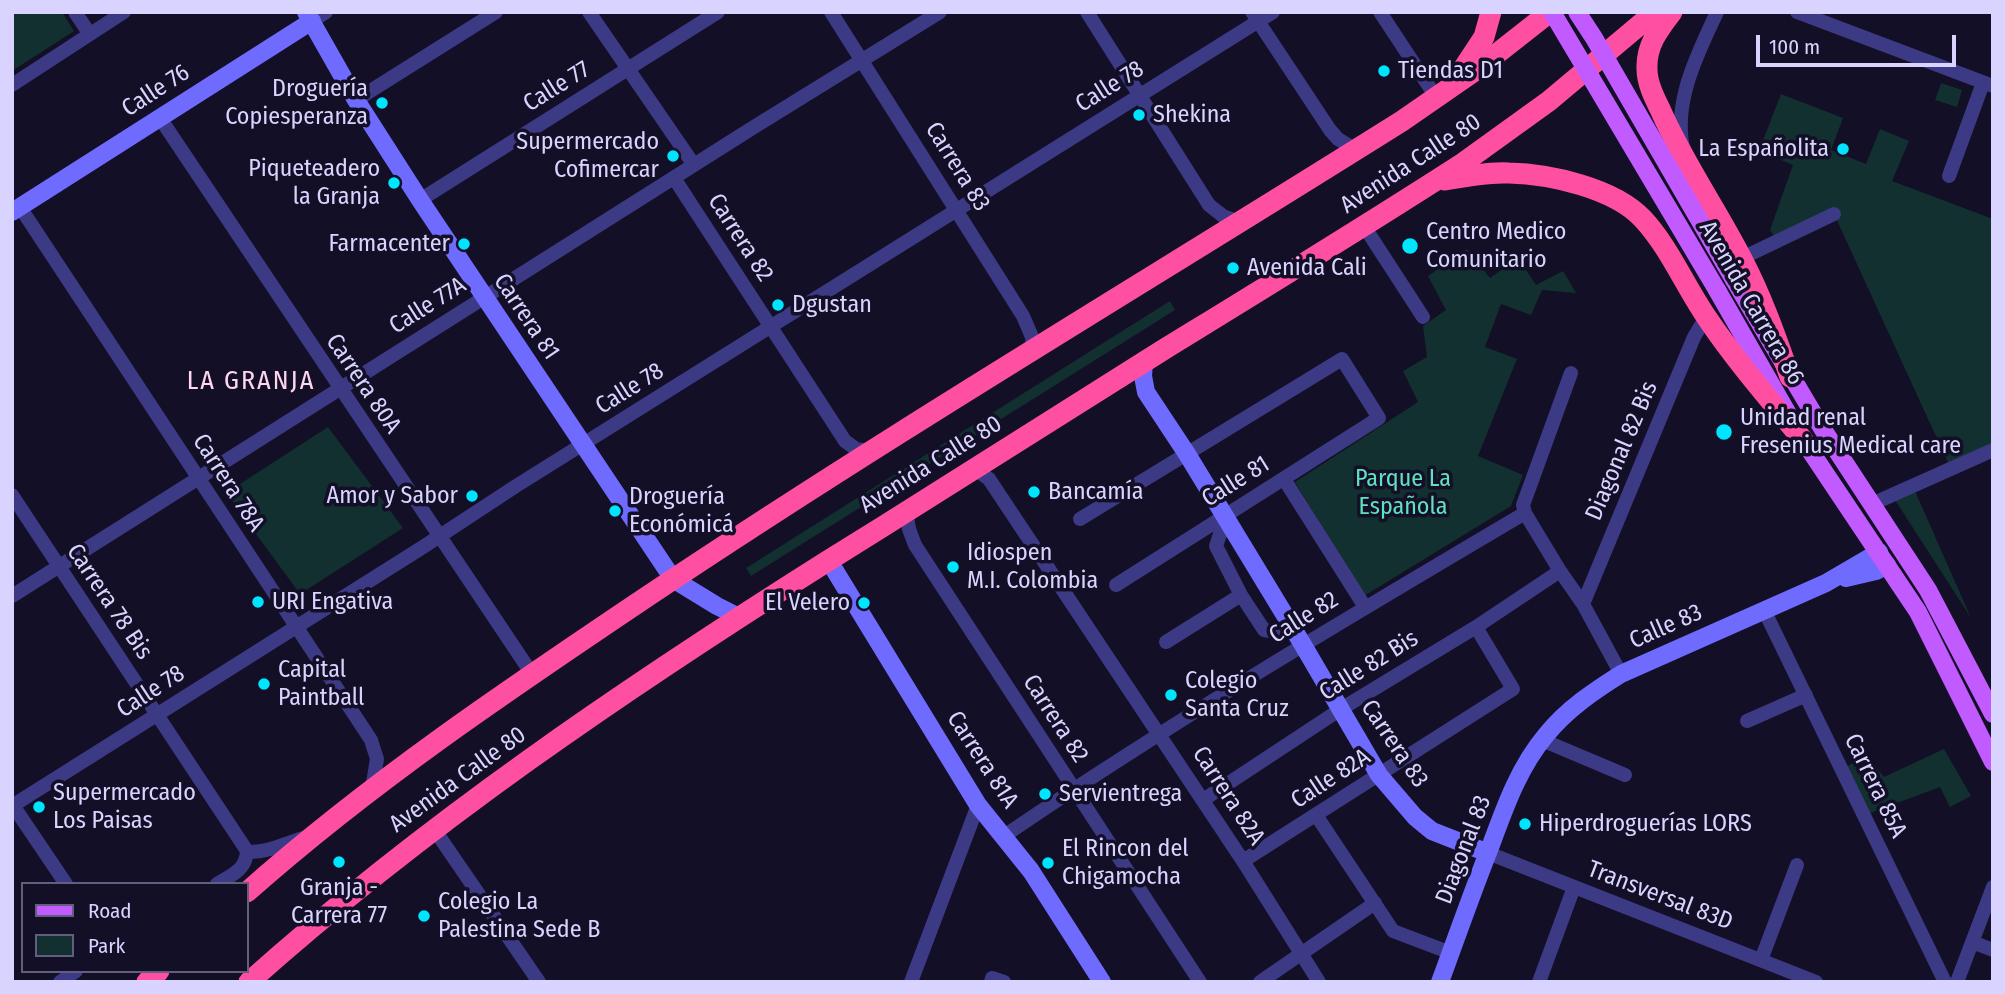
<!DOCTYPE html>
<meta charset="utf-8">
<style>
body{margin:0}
#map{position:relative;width:2005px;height:994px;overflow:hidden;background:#130f26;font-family:"Fira Sans Condensed",sans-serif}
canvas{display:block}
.frame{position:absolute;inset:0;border:14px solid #d9d4ff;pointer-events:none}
.legend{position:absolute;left:21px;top:882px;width:228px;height:91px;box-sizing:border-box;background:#130f26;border:2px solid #625e7d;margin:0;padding:9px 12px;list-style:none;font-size:21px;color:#d9d4ff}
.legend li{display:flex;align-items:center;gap:14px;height:35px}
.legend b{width:35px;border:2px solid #625e7d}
.scale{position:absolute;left:1756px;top:35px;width:200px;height:32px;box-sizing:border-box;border:4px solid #d9d4ff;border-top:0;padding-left:9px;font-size:21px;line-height:24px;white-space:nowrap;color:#d9d4ff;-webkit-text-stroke:5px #130f26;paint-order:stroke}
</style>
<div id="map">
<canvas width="2005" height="994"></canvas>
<div class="frame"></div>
<ul class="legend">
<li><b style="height:9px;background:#c25bff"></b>Road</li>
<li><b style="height:19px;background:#12302f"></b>Park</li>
</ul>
<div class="scale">100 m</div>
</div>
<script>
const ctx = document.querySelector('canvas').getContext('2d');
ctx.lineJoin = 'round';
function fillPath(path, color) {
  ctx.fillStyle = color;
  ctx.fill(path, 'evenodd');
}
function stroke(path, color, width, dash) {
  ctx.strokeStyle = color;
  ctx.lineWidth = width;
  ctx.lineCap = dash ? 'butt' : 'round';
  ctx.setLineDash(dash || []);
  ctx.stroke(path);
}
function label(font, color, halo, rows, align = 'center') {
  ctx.font = font + ' "Fira Sans Condensed",sans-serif';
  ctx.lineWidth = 7;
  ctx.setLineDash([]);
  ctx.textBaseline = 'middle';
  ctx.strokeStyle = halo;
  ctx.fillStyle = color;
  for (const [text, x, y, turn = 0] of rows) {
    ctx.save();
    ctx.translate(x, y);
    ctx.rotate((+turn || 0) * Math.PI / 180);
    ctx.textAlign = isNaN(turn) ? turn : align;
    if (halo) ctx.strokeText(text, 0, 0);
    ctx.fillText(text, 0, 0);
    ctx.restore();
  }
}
const green = new Path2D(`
 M 12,12 L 62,12 L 74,31 L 12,71 Z
 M 1941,83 L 1962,90 L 1957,107 L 1935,100 Z
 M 1781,94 L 1843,118 L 1831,150 L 1866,164 L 1880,129 L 1909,141 L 1892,181 L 1993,219 L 1993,450 L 1951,469 L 1834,214 L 1777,241 L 1770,230 L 1793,165 L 1759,151 Z
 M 1467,249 L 1490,278 L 1518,258 L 1536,285 L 1563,271 L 1576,293 L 1542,290 L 1531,315 L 1501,304 L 1485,347 L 1517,359 L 1478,456 L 1523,475 L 1511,506 L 1364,596 L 1295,482 L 1418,402 L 1403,371 L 1427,357 L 1423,326 L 1446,310 L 1428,276 Z
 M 1170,301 L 1175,310 L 751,576 L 746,568 Z
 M 328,427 L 403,528 L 300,594 L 226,493 Z
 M 1915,491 L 1971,618 L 1895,500 Z
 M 1944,749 L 1971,796 L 1950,807 L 1940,787 L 1865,815 L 1839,771 L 1866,755 L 1884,777 Z`);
const street = new Path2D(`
 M 75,12 L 89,33
 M 589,12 L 694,165
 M 831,12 L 1023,316 L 1032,337 L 1033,351
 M 1087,12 L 1209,205 L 1223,216 L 1240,222
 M 1252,12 L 1330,130 L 1338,139 L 1356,150
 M 1380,12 L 1436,97
 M 1797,12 L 1993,86
 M 312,21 L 326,12
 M 12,85 L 124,12
 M 356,100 L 496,12
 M 160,118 L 532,674
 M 1683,148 C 1673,101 1698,53 1717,12
 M 1949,176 L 1983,83
 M 674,178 L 845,441 L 856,449 L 870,451
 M 420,200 L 718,12
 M 20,207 L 371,740 L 377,759 L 372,789
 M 1364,226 L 1423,317
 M 1742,258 L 1834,214
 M 1571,373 L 1523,505 L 1525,513 L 1560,571 L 1583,604 L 1621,674
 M 974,468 L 989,479 L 1243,861 L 1319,982
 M 1284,479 L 1365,607
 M 12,495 L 247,851 C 264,855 289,841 307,837
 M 1872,504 L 1993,450
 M 906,511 L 909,529 L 915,545 L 1200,982
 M 1080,519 L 1342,359 L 1379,418 L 1116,585
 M 1229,526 L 1220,534 L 1216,546 L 1241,595 L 1264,630 L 1276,632 L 1292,627
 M 12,596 L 754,127 L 940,12
 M 1583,604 L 1694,337 L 1706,317
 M 1764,610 L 1945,982
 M 1166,642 L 1241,595
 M 1747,721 L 1806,695
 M 1542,740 L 1625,775
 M 1203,800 L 1341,709 L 1476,627 L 1560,571
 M 12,804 L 66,884
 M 12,806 L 423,547 L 516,486 L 1273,12
 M 1316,815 L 1393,931 L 1451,953
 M 434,829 L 539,982
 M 1004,836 C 1173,721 1349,617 1525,513
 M 1488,853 L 1816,982
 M 1243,861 L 1513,689 L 1476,627
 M 217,884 C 232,875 246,870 247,851
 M 1972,942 L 1993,950
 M 1761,960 L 1797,865
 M 60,982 L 76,971
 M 911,982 L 978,805
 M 991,982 L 992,978 L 1004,982
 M 1260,982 L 1375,903
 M 1539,982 L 1574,887
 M 1957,982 L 1993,887`);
const secondary = new Path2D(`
 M 306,12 L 356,100 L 420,200 L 673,579 L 717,606 L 739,617
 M 12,212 L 312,21
 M 1144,362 L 1143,376 L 1146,392 L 1187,454 L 1303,645 L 1379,775 L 1415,817 L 1432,831 L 1488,853
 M 829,561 L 978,805 L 1031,871 L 1102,982
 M 1846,578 L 1876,571 L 1887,565
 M 1440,982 C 1457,936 1473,890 1491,845 C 1505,807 1519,767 1546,735 C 1567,709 1594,691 1621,674 L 1826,583 L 1879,552`);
const primary = new Path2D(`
 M 1734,280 L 1822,428 L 1928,590 L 1993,714
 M 1717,290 L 1803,440 L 1918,612 L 1993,762`);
const highway = new Path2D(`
 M 1672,12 C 1658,30 1646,46 1647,69 C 1647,83 1654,97 1660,109 C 1683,162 1716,208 1742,259 C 1762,297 1776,337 1790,377
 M 1459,75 L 1484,37 L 1491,12
 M 1445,180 C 1466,176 1488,172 1509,173 C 1550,174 1614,188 1643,219 C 1669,247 1685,286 1707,318 C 1736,361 1770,400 1803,440
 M 247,892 C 371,782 508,690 645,598 C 893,432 1149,280 1402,121 L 1480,67 L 1550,12
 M 147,982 L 159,971
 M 249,982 C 427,823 625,689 826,562 C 939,492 1051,420 1163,350 C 1264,288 1364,227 1463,163 L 1549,101 L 1655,12`);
const primaryBridge = new Path2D(`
 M 1552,12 L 1717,290
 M 1577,12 L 1594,38 L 1734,280`);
const markers = [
 [1384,71,7,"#00e5ff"],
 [382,103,7,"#00e5ff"],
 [1139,115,7,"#00e5ff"],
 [1843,149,7,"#00e5ff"],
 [673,156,7,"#00e5ff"],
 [394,183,7,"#00e5ff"],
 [464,244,7,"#00e5ff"],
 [1410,246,9,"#00e5ff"],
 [1233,268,7,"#00e5ff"],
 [778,305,7,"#00e5ff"],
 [1724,432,9,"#00e5ff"],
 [1034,492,7,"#00e5ff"],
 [472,496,7,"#00e5ff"],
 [615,511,7,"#00e5ff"],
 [953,567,7,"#00e5ff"],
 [258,602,7,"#00e5ff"],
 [864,603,7,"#00e5ff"],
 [264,684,7,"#00e5ff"],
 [1171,695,7,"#00e5ff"],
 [1045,794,7,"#00e5ff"],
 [39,807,7,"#00e5ff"],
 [1525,824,7,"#00e5ff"],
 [339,862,7,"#00e5ff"],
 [1048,863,7,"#00e5ff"],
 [424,916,7,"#00e5ff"]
];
const poiNames = [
 ["Tiendas D1",1398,71],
 ["Droguería",368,89,"right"],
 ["Copiesperanza",368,117,"right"],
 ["Shekina",1153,115],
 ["Supermercado",659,142,"right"],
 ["Cofimercar",659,170,"right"],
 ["La Españolita",1829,149,"right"],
 ["Piqueteadero",380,169,"right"],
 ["la Granja",380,197,"right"],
 ["Centro Medico",1426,232],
 ["Comunitario",1426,260],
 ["Farmacenter",450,244,"right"],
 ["Avenida Cali",1247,268],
 ["Dgustan",792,305],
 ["Unidad renal",1740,418],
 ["Fresenius Medical care",1740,446],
 ["Bancamía",1048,492],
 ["Amor y Sabor",458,496,"right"],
 ["Droguería",629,497],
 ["Económicá",629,525],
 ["Idiospen",967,553],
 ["M.I. Colombia",967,581],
 ["URI Engativa",272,602],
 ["El Velero",850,603,"right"],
 ["Capital",278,670],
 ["Paintball",278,698],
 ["Colegio",1185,681],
 ["Santa Cruz",1185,709],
 ["Supermercado",53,793],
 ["Los Paisas",53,821],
 ["Servientrega",1059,794],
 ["Hiperdroguerías LORS",1539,824],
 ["El Rincon del",1062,849],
 ["Chigamocha",1062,877],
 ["Granja -",339,888,"center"],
 ["Carrera 77",339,916,"center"],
 ["Colegio La",438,902],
 ["Palestina Sede B",438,930]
];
const streetNames = [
 ["Calle 77",557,87,-32],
 ["Calle 78",1110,87,-32],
 ["Calle 76",156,91,-33],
 ["Avenida Calle 80",1411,164,-33],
 ["Carrera 83",957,167,58],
 ["Carrera 82",740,238,57],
 ["Avenida Carrera 86",1751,303,60],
 ["Calle 77A",428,306,-32],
 ["Carrera 81",526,317,56],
 ["Carrera 80A",363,384,56],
 ["Calle 78",630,389,-32],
 ["Diagonal 82 Bis",1622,451,-67],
 ["Avenida Calle 80",931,465,-32],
 ["Calle 81",1236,482,-32],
 ["Carrera 78A",228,483,57],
 ["Carrera 78 Bis",109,602,56],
 ["Calle 82",1304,618,-32],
 ["Calle 83",1666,627,-24],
 ["Calle 82 Bis",1369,666,-32],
 ["Calle 78",151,692,-33],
 ["Carrera 82",1055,719,57],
 ["Carrera 83",1394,744,56],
 ["Carrera 81A",982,760,57],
 ["Calle 82A",1331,779,-33],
 ["Avenida Calle 80",458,780,-36],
 ["Carrera 85A",1875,786,64],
 ["Carrera 82A",1228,796,57],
 ["Diagonal 83",1464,850,-69],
 ["Transversal 83D",1660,896,21]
];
const parkNames = [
 ["Parque La",1403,479],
 ["Española",1403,507]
];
const neighbourhoodNames = [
 ["LA GRANJA",251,382]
];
fillPath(green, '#12302f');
stroke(street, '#3d3a85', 14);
stroke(secondary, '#6f6bff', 18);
stroke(primary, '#c25bff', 18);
stroke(highway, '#ff4fa3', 21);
stroke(primaryBridge, '#c25bff', 18);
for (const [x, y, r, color] of markers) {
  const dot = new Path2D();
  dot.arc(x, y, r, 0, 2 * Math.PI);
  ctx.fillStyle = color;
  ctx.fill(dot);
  stroke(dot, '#130f26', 2.5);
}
label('24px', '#d9d4ff', '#130f26', poiNames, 'left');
label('24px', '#d9d4ff', '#130f26', streetNames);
label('24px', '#5fe0c0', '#130f26', parkNames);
ctx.letterSpacing = '2px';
label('26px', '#ffd6f0', '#130f26', neighbourhoodNames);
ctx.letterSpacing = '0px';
</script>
